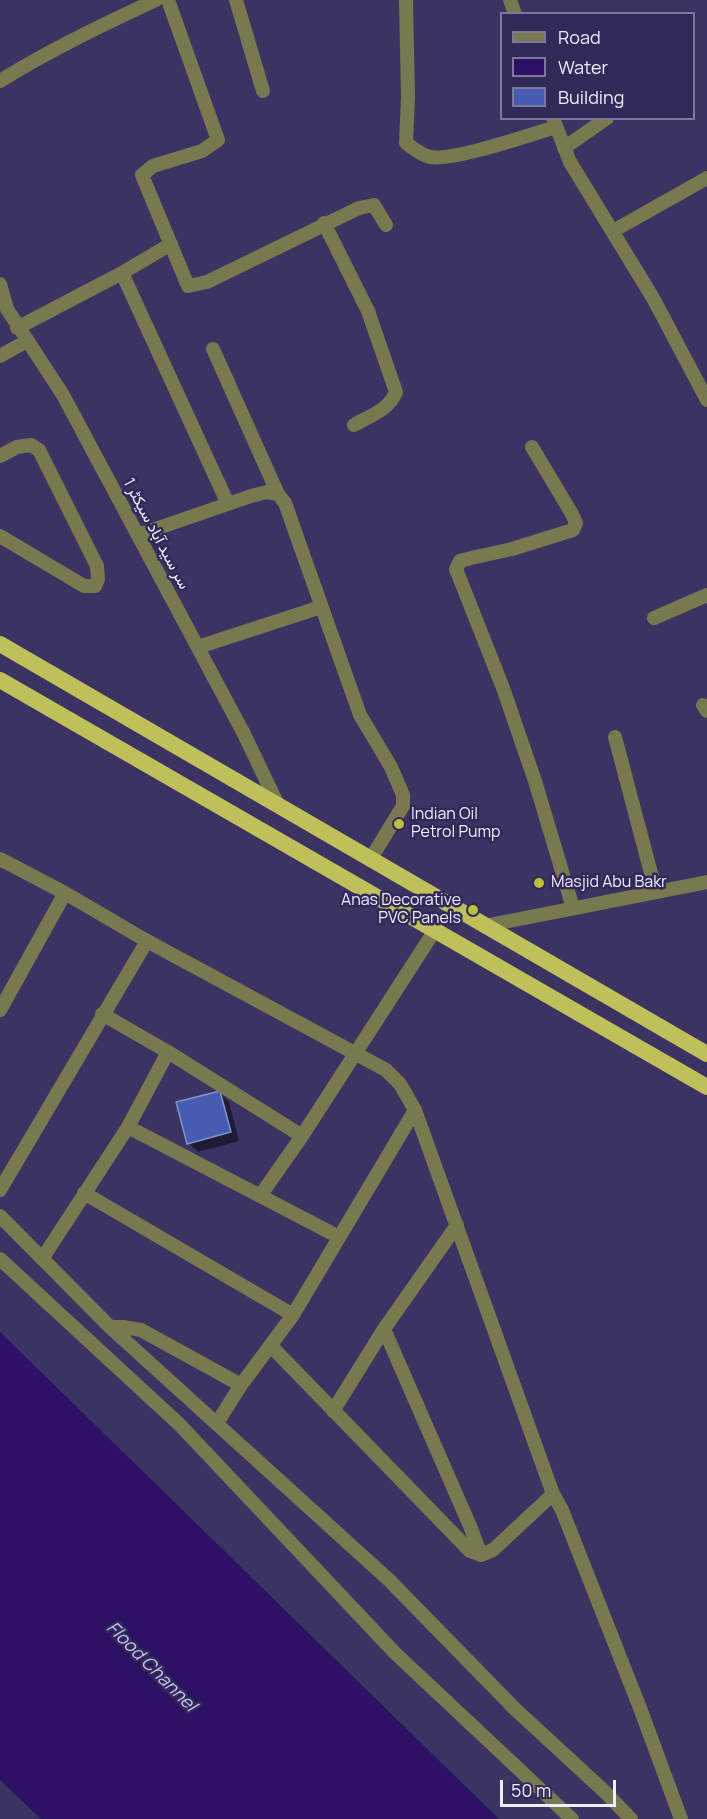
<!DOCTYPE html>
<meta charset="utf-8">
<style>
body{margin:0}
#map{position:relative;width:707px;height:1819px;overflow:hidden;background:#3b3362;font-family:Manrope,sans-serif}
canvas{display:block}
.legend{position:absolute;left:500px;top:12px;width:195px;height:108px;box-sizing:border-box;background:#312957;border:2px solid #7d779a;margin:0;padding:8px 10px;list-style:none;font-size:18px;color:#efedff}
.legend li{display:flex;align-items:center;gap:12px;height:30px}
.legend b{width:30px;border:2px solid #7d779a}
.scale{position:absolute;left:500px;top:1780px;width:116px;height:27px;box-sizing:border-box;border:3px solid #efedff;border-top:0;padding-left:8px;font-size:18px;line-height:21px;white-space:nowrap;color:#efedff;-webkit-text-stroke:4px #312957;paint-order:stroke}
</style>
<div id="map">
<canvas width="707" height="1819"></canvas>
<ul class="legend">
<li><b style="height:8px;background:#78794f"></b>Road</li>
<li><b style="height:16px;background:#2c1165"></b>Water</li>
<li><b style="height:16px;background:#465cb0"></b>Building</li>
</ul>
<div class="scale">50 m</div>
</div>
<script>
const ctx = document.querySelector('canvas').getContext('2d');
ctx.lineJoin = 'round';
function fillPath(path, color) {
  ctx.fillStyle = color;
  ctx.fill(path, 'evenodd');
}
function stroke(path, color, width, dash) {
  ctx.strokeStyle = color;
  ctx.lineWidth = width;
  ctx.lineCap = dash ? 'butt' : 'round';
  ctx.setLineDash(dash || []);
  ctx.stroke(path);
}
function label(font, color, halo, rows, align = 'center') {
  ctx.font = font + ' Manrope,Vazirmatn,sans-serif';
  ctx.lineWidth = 5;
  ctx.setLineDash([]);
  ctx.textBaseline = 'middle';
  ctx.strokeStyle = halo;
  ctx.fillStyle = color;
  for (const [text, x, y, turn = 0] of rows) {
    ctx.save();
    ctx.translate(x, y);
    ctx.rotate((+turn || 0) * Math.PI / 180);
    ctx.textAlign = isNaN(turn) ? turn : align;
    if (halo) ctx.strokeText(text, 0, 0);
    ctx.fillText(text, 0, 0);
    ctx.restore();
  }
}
const water = new Path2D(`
 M 0,1332 L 499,1819 L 41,1819 L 0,1780 Z`);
const shadow = new Path2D(`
 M 220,1093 L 229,1102 L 239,1141 L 198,1152 L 189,1143 Z`);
const building = new Path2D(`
 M 220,1091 L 231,1132 L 187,1144 L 176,1102 Z`);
const minor = new Path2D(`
 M 168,0 L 218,140 L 202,151 L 153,166 L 142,175 L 188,286 L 207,282 L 359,208 L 374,205 L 386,225
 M 236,0 L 263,91
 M 406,0 L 408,97 L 406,143 C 413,148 421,155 430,157 C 454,161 529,135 556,127
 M 510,0 L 515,14
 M 0,81 C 50,50 102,25 156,0
 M 553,118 L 570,162 L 653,298 L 707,400
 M 564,148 L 607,118
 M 324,223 L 368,311 L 396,392 C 389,410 370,416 354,425
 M 613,231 L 707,178
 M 122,273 L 228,504
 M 0,284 L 7,309 L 63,395 L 244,734 L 277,803
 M 17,328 L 122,273 L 171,244
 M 213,349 L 278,494
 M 0,356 L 27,341
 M 532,447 L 572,514 L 576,523 L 573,530 L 512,549 L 471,558 L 460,561 L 456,569 L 503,688 L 535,781 L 573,908
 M 0,456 L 17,447 L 31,445 L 39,450 L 97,566 L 98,579 L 95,586 L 84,586 L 0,536
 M 138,535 L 251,496 L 267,492 L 278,494 L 285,503 L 360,715 L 391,767 L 403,795 L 403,806 L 370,860
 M 654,618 L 707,595
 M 198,647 L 321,607
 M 703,705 L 707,711
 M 615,737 L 656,892
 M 0,859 L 65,893 L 147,941 L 386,1070 L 400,1084 L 415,1110 L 553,1494 L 562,1510 L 640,1708 L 681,1819
 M 484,926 L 707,882
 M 0,1010 L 65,893
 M 102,1014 L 168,1052 L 302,1136
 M 128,1127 L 339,1237
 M 0,1190 L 147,941
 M 84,1193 L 293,1315
 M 260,1196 L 302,1136 L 435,930
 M 0,1216 L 110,1327 L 389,1580 L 515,1709 L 604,1791 L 631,1819
 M 0,1259 L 180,1425 L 395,1653 L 572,1819
 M 42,1259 L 128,1127 L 168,1052
 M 110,1327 L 123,1327 L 141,1330 L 241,1385
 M 384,1329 L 470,1526 L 481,1555
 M 271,1346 L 470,1551 L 481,1555 L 493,1550 L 553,1494
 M 333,1411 L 384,1329 L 457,1225
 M 217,1423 L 241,1385 L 293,1315 L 415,1110`);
const trunk = new Path2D(`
 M 0,644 L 707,1054
 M 0,680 L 707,1087`);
const markers = [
 [399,824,6,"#bebf42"],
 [539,883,6,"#bebf42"],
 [473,910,6,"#bebf42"]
];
const streetNames = [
 ["سر سید آباد سیکٹر 1",156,534,62]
];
const poiNames = [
 ["Indian Oil",411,815],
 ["Petrol Pump",411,833],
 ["Masjid Abu Bakr",551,883],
 ["Anas Decorative",461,901,"right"],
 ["PVC Panels",461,919,"right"]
];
const waterNames = [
 ["Flood Channel",151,1667,45]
];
fillPath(water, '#2c1165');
fillPath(shadow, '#0007');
fillPath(building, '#465cb0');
stroke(building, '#8394c8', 1.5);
stroke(minor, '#78794f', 14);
stroke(trunk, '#c0c05b', 16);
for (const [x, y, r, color] of markers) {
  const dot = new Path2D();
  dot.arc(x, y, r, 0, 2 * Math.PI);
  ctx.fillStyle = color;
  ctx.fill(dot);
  stroke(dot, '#312957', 2);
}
label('16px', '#efedff', '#312957', streetNames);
label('16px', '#efedff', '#312957', poiNames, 'left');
label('italic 18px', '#c8c3f2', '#312957', waterNames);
</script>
